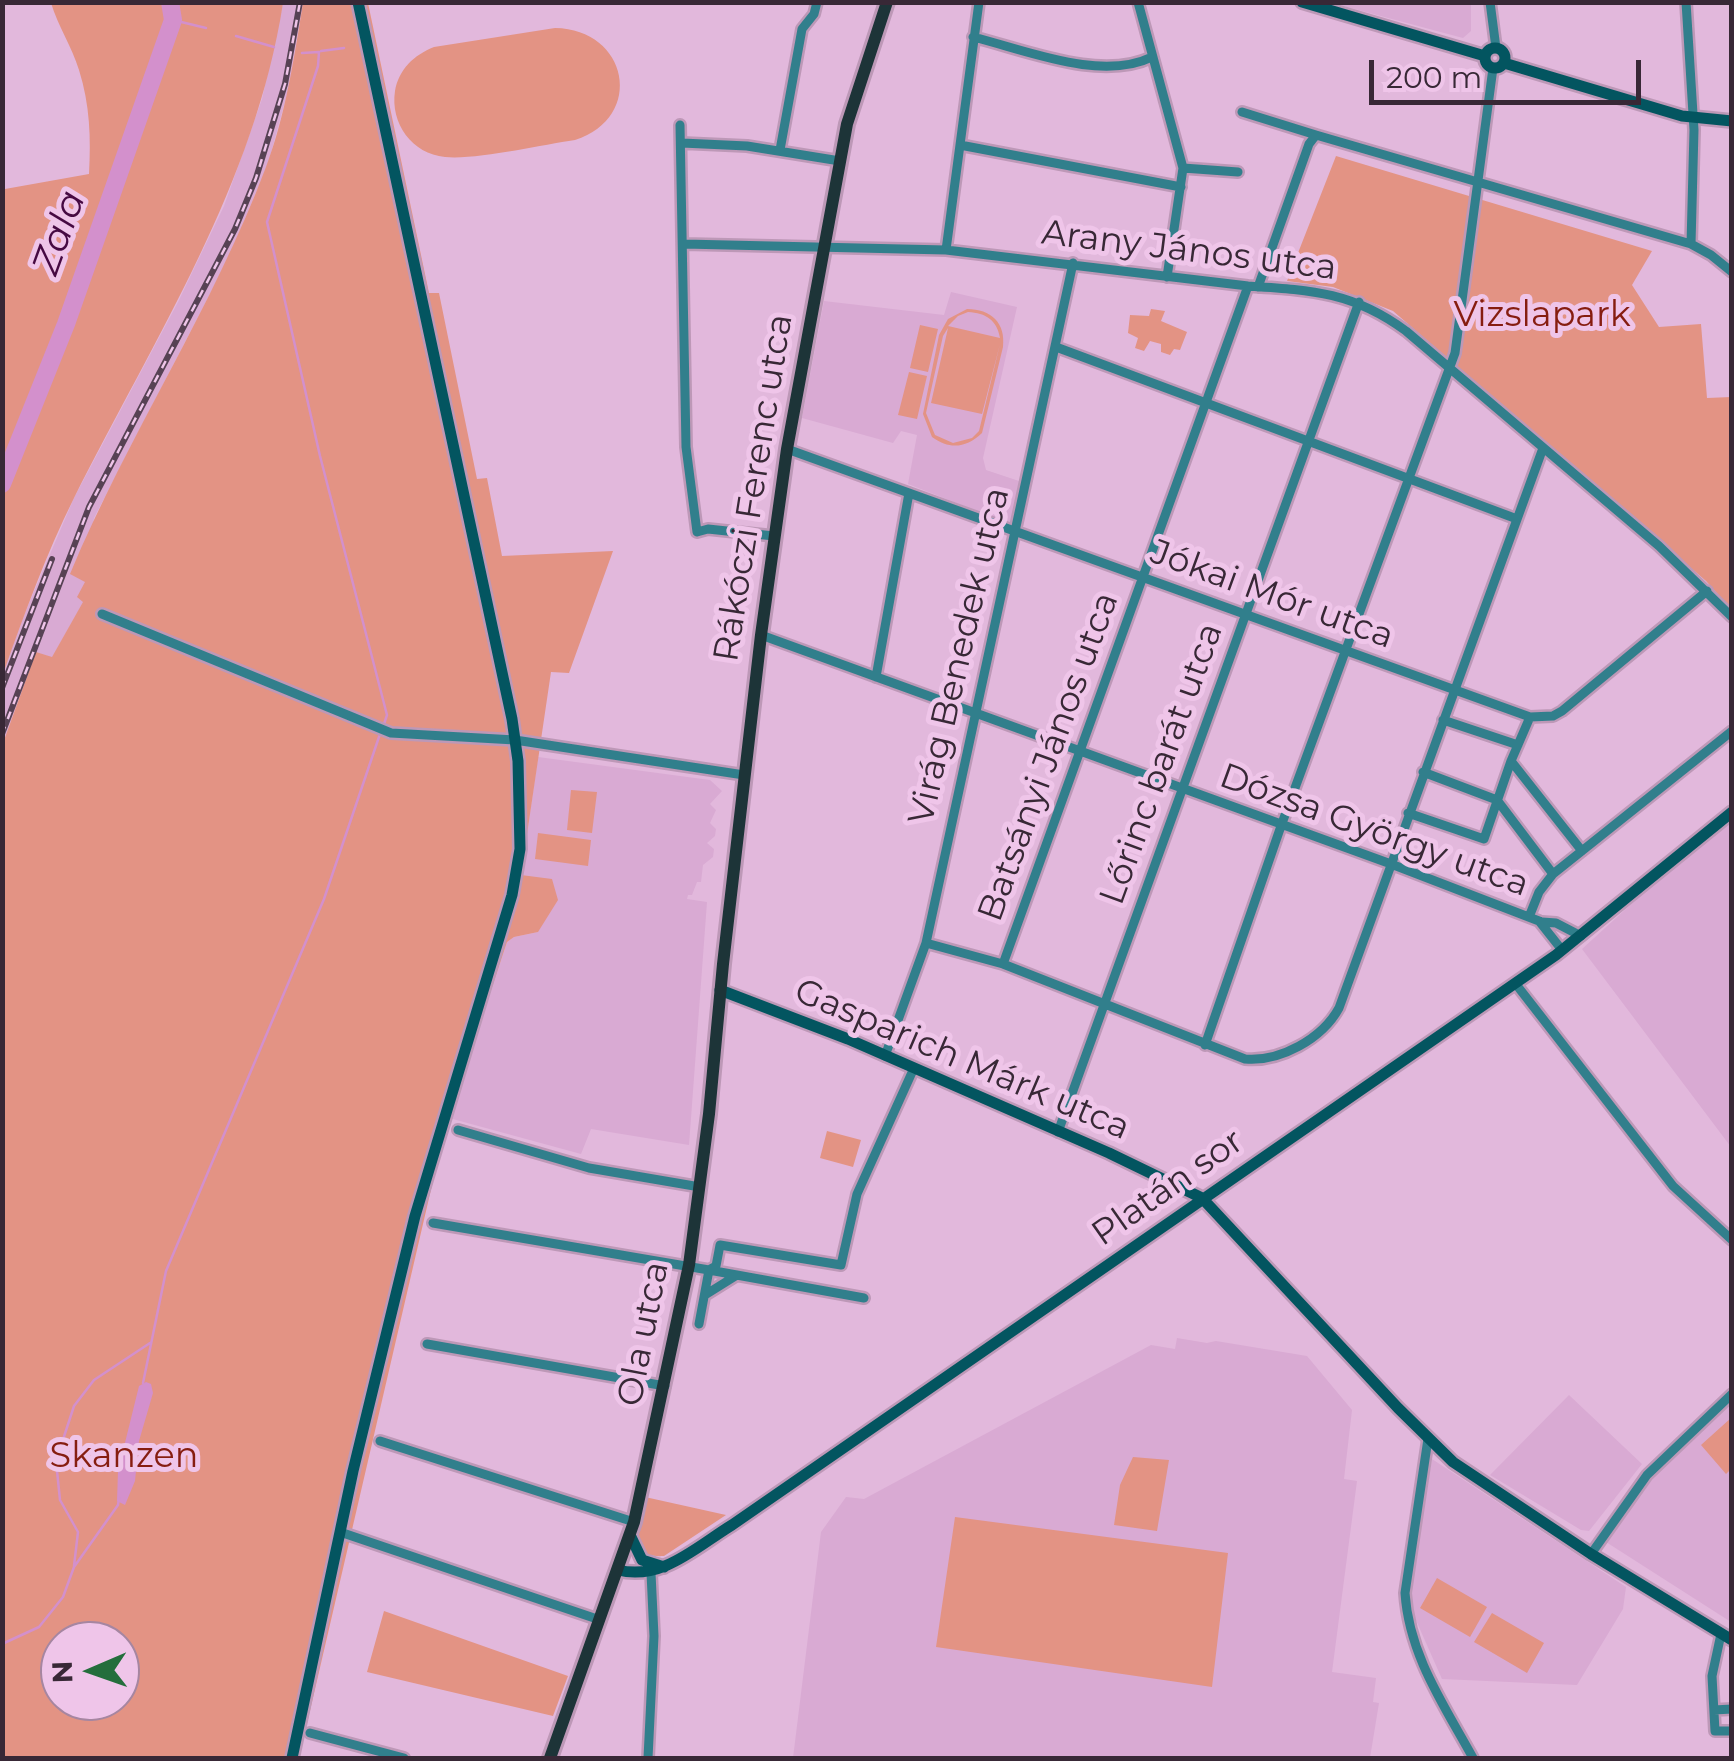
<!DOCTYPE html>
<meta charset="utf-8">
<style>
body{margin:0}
#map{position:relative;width:1734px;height:1761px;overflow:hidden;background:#e2b8dc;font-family:Montserrat,sans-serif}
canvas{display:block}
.frame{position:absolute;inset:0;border:5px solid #382836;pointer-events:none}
.north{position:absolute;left:40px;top:1621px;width:100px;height:100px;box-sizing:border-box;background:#efc5e9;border:2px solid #a686a1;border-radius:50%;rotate:268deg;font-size:28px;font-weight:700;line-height:40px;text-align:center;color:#382836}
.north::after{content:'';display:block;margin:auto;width:35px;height:45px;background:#246e3c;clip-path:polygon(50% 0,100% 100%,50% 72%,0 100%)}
.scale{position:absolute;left:1369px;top:60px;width:272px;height:45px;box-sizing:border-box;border:5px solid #382836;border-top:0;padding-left:12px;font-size:30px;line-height:35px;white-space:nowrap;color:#382836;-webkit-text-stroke:8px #efc5e9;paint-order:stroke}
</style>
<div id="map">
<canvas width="1734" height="1761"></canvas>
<div class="frame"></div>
<div class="north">N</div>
<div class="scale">200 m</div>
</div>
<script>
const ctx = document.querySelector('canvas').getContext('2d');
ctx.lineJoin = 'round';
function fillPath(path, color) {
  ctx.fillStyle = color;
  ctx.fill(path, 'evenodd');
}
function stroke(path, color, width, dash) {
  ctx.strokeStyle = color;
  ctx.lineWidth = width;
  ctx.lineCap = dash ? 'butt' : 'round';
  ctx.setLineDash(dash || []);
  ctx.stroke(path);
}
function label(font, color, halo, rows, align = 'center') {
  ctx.font = font + ' Montserrat,sans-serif';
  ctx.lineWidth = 10;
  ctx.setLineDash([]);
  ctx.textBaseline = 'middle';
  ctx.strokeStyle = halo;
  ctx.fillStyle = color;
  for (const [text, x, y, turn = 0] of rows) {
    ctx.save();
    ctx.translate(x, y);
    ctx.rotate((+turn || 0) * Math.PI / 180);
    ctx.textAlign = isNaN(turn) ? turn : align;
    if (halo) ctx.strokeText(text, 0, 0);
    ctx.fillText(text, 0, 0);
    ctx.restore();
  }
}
const built = new Path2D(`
 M 283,3 L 303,3 L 289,87 L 268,164 L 228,259 L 94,518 L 84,601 L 52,658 L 36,652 L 3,743 L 2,674 L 27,608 L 74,498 L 178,302 L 224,206 L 262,99 Z
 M 1332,3 L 1471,3 L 1471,31 L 1463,38 Z
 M 951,292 L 1017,307 L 983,458 L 986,470 L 1022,482 L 1010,524 L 908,484 L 917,435 L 901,431 L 893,443 L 802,418 L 824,301 L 944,315 Z
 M 538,757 L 710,780 L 722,791 L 710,804 L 716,810 L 710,823 L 716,829 L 715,836 L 707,843 L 714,849 L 713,857 L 703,865 L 701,882 L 697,882 L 692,895 L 688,895 L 687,899 L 707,902 L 689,1145 L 591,1129 L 581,1154 L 449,1118 L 507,942 L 514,937 L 538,932 L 521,876 Z
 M 1731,818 L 1731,1147 L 1582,949 L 1684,856 Z
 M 1177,1338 L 1207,1343 L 1216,1341 L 1307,1356 L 1352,1410 L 1344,1479 L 1357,1481 L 1332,1672 L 1376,1678 L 1373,1702 L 1379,1703 L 1370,1758 L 793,1758 L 821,1532 L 846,1497 L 864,1499 L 1151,1345 L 1175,1349 Z
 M 1569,1395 L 1642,1464 L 1589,1531 L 1581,1530 L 1490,1475 Z
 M 1731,1402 L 1731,1622 L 1606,1542 L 1654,1477 Z
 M 1432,1459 L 1626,1587 L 1623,1609 L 1577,1685 L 1442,1679 L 1407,1600 Z`);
const green = new Path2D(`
 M 51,3 L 283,3 C 255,184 155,337 74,498 C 46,554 24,615 3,674 L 3,173 L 5,189 L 89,174 C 91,138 90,105 79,70 C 72,47 58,26 51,3 Z
 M 303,3 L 368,3 L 429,293 L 439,293 L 477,479 L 487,478 L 502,556 L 613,551 L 569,673 L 551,672 L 521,875 L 552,879 L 558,900 L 538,932 L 514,937 L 507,942 L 449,1118 L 436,1168 L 299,1758 L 3,1758 L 3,743 L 36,652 L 52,657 L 83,602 L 77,597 L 85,582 L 70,574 C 128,435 213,308 266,167 C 286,114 294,58 303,3 ZM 60,1641 L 120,1641 L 120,1701 L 60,1701 Z
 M 555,28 C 628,29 646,117 575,140 C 540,145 477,160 445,157 C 412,154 390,123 395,91 C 399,69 414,55 434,47 Z
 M 1336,156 L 1652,251 L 1632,285 L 1659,327 L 1701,324 L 1707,398 L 1731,397 L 1731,609 L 1706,581 L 1393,311 L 1333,287 L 1287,281 Z
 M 967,309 C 991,309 1006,323 1003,347 L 982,433 C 966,448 950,450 932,437 L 923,414 L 939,335 L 948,319 ZM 968,312 C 986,313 997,320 1000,338 L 948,326 L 958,316 ZM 948,328 L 931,403 L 982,414 L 1000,344 L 979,431 L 972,438 L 953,443 L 935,435 L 926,413 L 943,336 Z
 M 1151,309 L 1165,311 L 1161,321 L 1187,332 L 1180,350 L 1174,349 L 1170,355 L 1161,352 L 1161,344 L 1150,341 L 1144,351 L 1135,348 L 1138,338 L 1128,333 L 1130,315 L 1149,316 Z
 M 920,325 L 938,329 L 928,372 L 910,368 Z
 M 909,372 L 927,376 L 917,419 L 898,415 Z
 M 571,790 L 597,792 L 592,833 L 567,830 Z
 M 538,833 L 591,840 L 588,866 L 535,859 Z
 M 827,1131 L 861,1140 L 853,1167 L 820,1158 Z
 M 1731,1418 L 1731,1469 L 1726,1474 L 1701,1445 Z
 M 1133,1457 L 1169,1460 L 1157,1531 L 1114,1525 L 1120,1485 Z
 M 645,1497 L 726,1515 L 664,1556 C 624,1559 639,1521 645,1497 Z
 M 955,1517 L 1228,1553 L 1212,1687 L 936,1647 Z
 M 1437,1578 L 1487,1607 L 1470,1637 L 1420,1608 Z
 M 384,1611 L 568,1676 L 553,1716 L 367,1672 Z
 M 1492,1613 L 1544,1643 L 1527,1673 L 1474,1642 Z`);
const water = new Path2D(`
 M 146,1382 L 151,1384 L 153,1393 L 139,1441 L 135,1481 L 125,1505 L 117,1501 L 118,1471 L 139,1386 Z`);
const stream = new Path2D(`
 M 173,20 L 206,28
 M 236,36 L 274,47
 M 321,51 L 344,48
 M 302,53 L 319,52 L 318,66 L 267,222 L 320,456 L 387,715 L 383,727
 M 143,1383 L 166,1271 L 324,899 L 380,734
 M 74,1566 L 78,1532 L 60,1500 L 56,1461 L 74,1406 L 94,1380 L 150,1343
 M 2,1644 L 39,1627 L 63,1597 L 74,1567 L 118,1505 L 119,1498`);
const river = new Path2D(`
 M 2,484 L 66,324 L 173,20 L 170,2`);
const street = new Path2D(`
 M 1138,2 L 1183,168 L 1167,277
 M 1490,2 L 1496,48
 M 1686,2 L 1694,130 L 1691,244
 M 973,37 C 1026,50 1101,82 1152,57
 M 1242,112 L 1316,135
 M 680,125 L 686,447 L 697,532 L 708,529 L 774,536
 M 682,143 L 747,146 L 840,161
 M 960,145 L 1181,187
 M 780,150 L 802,29 L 814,14 L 817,2
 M 1183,168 L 1238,172
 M 684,244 L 946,250 L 1248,286 C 1312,290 1353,292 1406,331 L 1659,546 L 1732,617
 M 946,250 L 979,2
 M 1258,287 L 1309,144 L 1316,135 L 1691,244 L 1711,255 L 1732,272
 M 1056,347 L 1517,519
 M 787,449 L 1530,717 L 1553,716 L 1562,711 L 1707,591
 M 102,614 L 391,733 L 515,740 L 744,775
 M 761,635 L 1391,864 L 1539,921 L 1562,950
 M 876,677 L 909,493
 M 1443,720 L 1518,745
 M 1511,761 L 1530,717
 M 1423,772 L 1497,800 L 1553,874
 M 1408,813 L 1484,839 L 1511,761 L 1582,851
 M 1529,917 L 1539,892 L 1553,874 L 1732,731
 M 1542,922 L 1556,923 L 1581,936
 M 926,943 L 1003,964 L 1245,1059 C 1280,1062 1322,1039 1339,1008 L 1543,448
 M 1003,964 L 1248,286
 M 1515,983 L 1673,1186 L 1732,1240
 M 1205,1045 L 1281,826 L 1455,353 L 1493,68
 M 885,1056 L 926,943 L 1073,263
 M 458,1130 L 589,1168 L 700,1187
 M 1058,1132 L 1359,302
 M 433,1223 L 709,1270 L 716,1266 L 720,1245 L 841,1265 L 857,1194 L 914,1068
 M 705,1295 L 737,1275
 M 699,1324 L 709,1270 L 864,1298
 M 427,1344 L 665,1386
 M 1428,1439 L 1405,1593 C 1409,1655 1444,1705 1473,1758
 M 380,1441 L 634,1522
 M 340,1532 L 600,1620
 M 1591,1554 L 1647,1475 L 1732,1394
 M 1721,1634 L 1712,1676 L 1715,1731 L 1732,1731
 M 1714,1710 L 1732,1709
 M 310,1733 L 404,1758
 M 648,1758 L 654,1636 L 651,1573`);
const secondary = new Path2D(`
 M 1302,2 L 1485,56
 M1485 58a10 10 0 1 1 20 0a10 10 0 1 1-20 0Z
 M 1504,63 L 1682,116 L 1732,121
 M 720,990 L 848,1039 L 1109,1153 L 1202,1198 L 1398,1408 L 1453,1462 L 1591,1554 L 1732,1640
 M 630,1535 L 642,1560 L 664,1567
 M 618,1570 C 662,1581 696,1547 732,1525 L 1556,955 L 1732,812
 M 292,1758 L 353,1471 L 415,1216 L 512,895 L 520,849 L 518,761 L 512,719 L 358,2`);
const primary = new Path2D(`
 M 550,1758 L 634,1522 L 689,1265 L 709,1114 L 723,964 L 761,635 L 787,449 L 847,124 L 887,2`);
const rail = new Path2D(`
 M 2,688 L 52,559
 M 2,734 L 89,507 L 235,229 L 256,178 L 285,84 L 300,2`);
const streetNames = [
 ["Arany János utca",1189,251,7],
 ["Rákóczi Ferenc utca",754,488,-81],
 ["Jókai Mór utca",1272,595,20],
 ["Virág Benedek utca",960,656,-77],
 ["Batsányi János utca",1049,757,-70],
 ["Lőrinc barát utca",1162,764,-70],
 ["Dózsa György utca",1374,831,20],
 ["Gasparich Márk utca",962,1060,23],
 ["Platán sor",1168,1188,-35],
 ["Ola utca",644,1334,-79]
];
const parkNames = [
 ["Vizslapark",1542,316],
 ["Skanzen",124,1457]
];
const waterNames = [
 ["Zala",60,233,-70]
];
fillPath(built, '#d9aad3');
fillPath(green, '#e39384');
fillPath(water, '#d390cc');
stroke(stream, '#d390cc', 2.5);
stroke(river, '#d390cc', 18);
stroke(street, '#bd98b7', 14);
stroke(secondary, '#bd98b7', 16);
stroke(primary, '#bd98b7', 18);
stroke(street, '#317f8c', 9);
stroke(secondary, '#035560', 11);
stroke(primary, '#1d3438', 12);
stroke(rail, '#574254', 6);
stroke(rail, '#efc5e9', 2.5, [8]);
label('35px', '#382836', '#efc5e9', streetNames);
label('35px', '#861d10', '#efc5e9', parkNames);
label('italic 38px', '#460942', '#efc5e9', waterNames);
</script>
